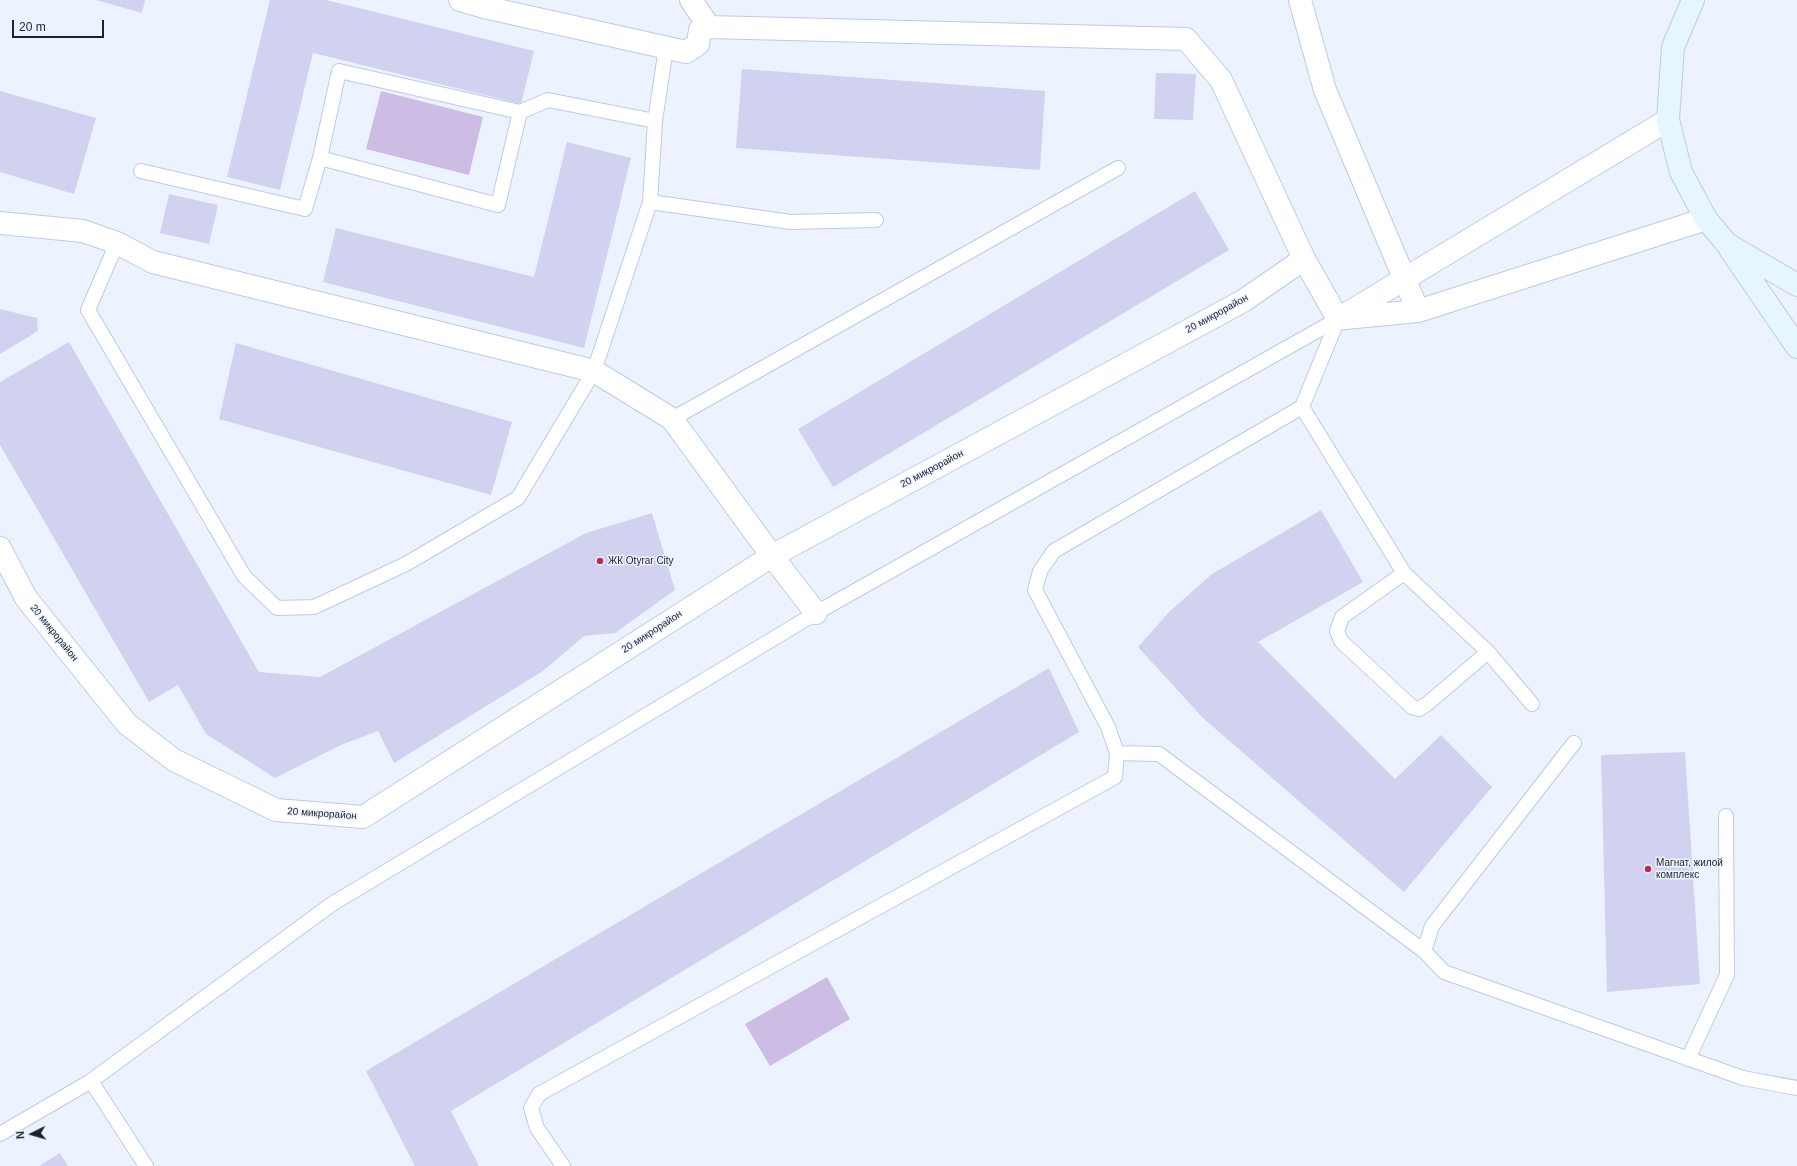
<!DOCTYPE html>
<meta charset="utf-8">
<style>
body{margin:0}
#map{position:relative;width:1797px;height:1166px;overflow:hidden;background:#edf3fe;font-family:Helvetica,sans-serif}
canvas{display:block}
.north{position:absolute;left:12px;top:1114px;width:40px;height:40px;-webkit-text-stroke:3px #edf3fe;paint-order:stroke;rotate:265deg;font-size:11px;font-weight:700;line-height:16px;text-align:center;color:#1d232c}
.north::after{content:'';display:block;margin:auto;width:14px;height:18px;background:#1d232c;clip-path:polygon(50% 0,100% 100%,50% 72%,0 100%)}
.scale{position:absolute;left:12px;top:20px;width:92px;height:18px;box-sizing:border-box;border:2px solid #1d232c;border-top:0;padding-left:5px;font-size:12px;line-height:14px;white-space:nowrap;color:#1d232c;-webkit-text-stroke:3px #edf3fe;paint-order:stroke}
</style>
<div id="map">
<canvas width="1797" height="1166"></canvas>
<div class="north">N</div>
<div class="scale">20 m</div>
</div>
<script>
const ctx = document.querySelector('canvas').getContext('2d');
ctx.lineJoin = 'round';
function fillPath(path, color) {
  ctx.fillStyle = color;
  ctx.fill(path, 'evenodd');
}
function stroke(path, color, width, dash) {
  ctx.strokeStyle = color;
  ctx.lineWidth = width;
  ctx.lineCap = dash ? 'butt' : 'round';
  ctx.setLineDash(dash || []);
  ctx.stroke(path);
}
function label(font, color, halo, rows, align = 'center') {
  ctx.font = font + ' Helvetica,sans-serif';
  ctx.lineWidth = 3;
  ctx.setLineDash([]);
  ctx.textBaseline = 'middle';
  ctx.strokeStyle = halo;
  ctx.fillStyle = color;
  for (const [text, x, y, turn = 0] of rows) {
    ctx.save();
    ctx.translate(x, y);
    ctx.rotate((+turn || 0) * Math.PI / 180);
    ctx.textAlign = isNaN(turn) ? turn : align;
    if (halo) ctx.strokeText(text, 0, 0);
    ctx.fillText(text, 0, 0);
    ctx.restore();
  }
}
const green = new Path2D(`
 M 381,91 L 483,117 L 469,175 L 366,149 Z
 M 827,977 L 850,1019 L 770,1066 L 745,1024 Z`);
const building = new Path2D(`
 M 96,0 L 145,0 L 142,13 Z
 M 270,0 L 326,0 L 534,51 L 521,104 L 313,53 L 280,190 L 227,177 Z
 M 742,69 L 1045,91 L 1040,170 L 736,148 Z
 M 1156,73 L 1196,74 L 1193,120 L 1154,119 Z
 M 0,91 L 96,118 L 74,194 L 0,172 Z
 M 567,142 L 631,158 L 584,348 L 323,282 L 336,228 L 534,277 Z
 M 1195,191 L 1229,250 L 833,487 L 798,429 Z
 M 169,194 L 218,205 L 209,244 L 160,233 Z
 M 0,309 L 37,318 L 38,331 L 0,354 Z
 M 69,342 L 259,672 L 320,677 L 586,533 L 652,513 L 675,590 L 615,633 L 584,636 L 543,671 L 394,763 L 378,731 L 341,745 L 275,778 L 206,734 L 178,685 L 149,702 L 0,445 L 0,382 Z
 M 236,343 L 512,422 L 491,495 L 219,419 Z
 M 1321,510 L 1363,582 L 1258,642 L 1395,779 L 1441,735 L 1492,787 L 1404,892 L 1204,719 L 1138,647 L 1169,612 L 1212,574 Z
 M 1049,668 L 1079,732 L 451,1111 L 479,1166 L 415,1166 L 366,1071 Z
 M 1685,752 L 1700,984 L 1607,992 L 1601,755 Z
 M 60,1153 L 68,1166 L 39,1166 Z`);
const service = new Path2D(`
 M 520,112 L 548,100 L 655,121 L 650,202
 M 655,121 L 666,48
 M 141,171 L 305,209 L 320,158 L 339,71 L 520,112 L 498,205 L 320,158
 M 117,243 L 88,310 L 244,576 L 277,608 L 314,607 L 406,564 L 518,498 L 594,371 L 650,202 L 791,222 L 876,220
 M 1302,407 L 1404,573 L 1488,652 L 1532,704
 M 672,419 L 1118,168
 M 1404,573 L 1342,617 L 1337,631 L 1341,641 L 1412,707 L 1419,709 L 1427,704 L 1488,652
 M 1574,743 L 1432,926 L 1424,951 L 1444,972 L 1743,1078 L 1797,1088
 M 1117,753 L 1159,754 L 1424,951
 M 1688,1059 L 1727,975 L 1726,816
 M 91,1081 L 146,1166
 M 0,1134 L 91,1081 L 332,904 L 816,613 L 1338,319
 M 563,1166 L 537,1128 L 531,1108 L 539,1094 L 1115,777 L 1117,753 L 1108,727 L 1035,590 L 1040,571 L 1054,551 L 1302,407 L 1338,319`);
const minor = new Path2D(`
 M 460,0 L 484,7 L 686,52 L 698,44 L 700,30 L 709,27
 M 691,0 L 709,27 L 1186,39 L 1221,80 L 1304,259
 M 1300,0 L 1325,90 L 1418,311
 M 0,223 L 83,231 L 117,243 L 153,262 L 594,371 L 672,419 L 772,556 L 816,613
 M 1345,318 L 1418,311 L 1706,219
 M 1338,319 L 1668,120
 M 0,548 L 26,598 L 127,724 L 174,760 L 276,810 L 363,817 L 772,556 L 1243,301 L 1304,259 L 1338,319`);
const secondary = new Path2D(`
 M 1693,0 L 1673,47 L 1668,120 L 1681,172 L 1706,219 L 1727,244 L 1797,285
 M 1730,249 L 1797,347`);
const markers = [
 [600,561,4,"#ba2b57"],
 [1648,869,4,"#ba2b57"]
];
const streetNames = [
 ["20 микрорайон",1217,314,-29],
 ["20 микрорайон",932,469,-28],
 ["20 микрорайон",652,632,-33],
 ["20 микрорайон",54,633,51],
 ["20 микрорайон",322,814,4]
];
const poiNames = [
 ["ЖК Otyrar City",608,561],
 ["Магнат, жилой",1656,863],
 ["комплекс",1656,875]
];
fillPath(green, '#cdbce4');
fillPath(building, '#d1d2ef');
stroke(service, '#bccbe5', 16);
stroke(minor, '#bccbe5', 24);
stroke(secondary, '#bccbe5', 24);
stroke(service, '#fff', 14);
stroke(minor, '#fff', 22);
stroke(secondary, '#e7f5fe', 22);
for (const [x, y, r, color] of markers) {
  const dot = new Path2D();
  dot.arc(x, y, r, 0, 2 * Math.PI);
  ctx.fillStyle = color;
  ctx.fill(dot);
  stroke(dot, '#edf3fe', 1.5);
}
label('10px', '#1d232c', '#edf3fe', streetNames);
label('10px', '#1d232c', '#edf3fe', poiNames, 'left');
</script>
